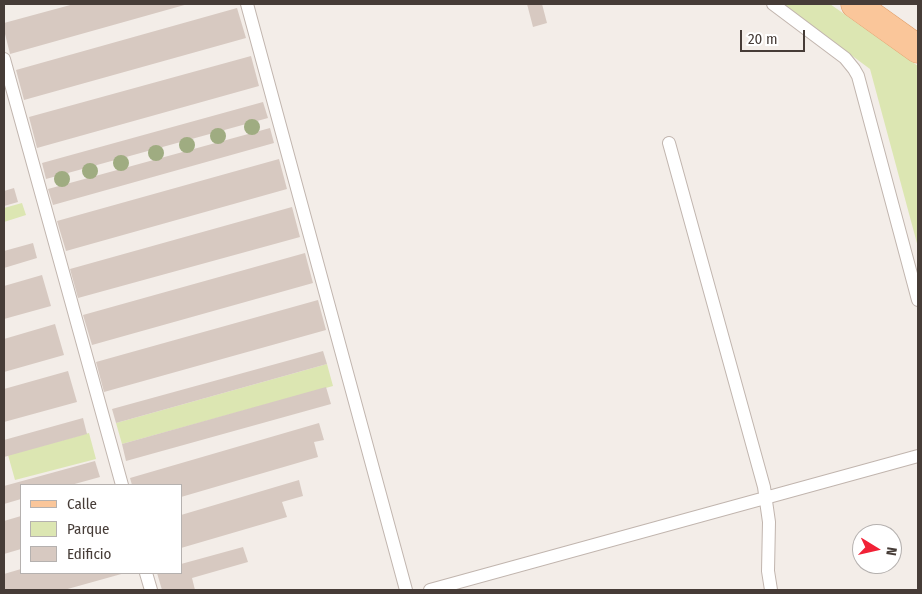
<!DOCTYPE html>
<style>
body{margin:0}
#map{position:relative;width:922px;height:594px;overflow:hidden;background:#f3ede8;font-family:"Fira Sans Condensed",sans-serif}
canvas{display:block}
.frame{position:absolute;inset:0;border:5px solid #463c37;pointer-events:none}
.legend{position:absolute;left:20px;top:484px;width:162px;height:90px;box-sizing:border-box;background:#fff;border:1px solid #b5b1af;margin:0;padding:6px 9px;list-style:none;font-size:15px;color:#463c37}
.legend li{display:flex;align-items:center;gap:10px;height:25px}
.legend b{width:25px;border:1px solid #b5b1af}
.north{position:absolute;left:852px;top:524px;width:50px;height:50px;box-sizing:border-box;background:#fff;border:1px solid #b5b1af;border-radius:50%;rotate:99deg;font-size:14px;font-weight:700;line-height:20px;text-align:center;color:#463c37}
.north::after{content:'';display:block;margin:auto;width:18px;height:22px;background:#f12136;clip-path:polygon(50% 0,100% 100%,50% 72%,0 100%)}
.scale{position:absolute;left:740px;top:30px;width:65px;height:22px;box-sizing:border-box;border:2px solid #463c37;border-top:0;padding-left:6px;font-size:15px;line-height:18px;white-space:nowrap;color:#463c37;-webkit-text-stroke:4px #fff;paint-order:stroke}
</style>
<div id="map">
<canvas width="922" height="594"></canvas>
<div class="frame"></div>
<ul class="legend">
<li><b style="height:6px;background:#fac69a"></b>Calle</li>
<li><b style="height:14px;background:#dce6b2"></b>Parque</li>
<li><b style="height:14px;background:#d7c9c1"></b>Edificio</li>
</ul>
<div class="north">N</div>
<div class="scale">20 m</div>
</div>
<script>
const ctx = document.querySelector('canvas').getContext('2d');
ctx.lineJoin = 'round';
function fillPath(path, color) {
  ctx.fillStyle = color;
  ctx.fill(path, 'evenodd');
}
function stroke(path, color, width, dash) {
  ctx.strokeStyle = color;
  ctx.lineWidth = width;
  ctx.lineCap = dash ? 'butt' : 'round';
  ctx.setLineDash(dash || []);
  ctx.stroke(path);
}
const green = new Path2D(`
 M 782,4 L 830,4 L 918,66 L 918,247 L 870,69 Z
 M 22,203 L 26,215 L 4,222 L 4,208 Z
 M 327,364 L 333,386 L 122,444 L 116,423 Z
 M 89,433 L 96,459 L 15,480 L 8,455 Z`);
const building = new Path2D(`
 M 74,4 L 188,4 L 10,54 L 4,30 L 4,23 Z
 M 527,4 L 542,4 L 547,23 L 533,27 Z
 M 237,8 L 246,38 L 24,100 L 16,70 Z
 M 251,56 L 259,86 L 37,148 L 29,117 Z
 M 263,102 L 268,118 L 46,179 L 42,163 Z
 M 270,128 L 274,143 L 53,205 L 48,189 Z
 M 279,159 L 287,189 L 66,251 L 57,221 Z
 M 14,188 L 18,202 L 4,206 L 4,191 Z
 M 292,207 L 300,237 L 78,298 L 70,269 Z
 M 33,243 L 37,258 L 4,268 L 4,251 Z
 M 305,253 L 313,283 L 92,345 L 83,315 Z
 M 42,275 L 51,306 L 4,319 L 4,286 Z
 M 318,300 L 326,330 L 104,392 L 96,362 Z
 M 55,324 L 64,355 L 4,372 L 4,339 Z
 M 323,351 L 327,364 L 116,423 L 112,409 Z
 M 68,371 L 77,402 L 4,422 L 4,389 Z
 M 326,387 L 331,404 L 126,461 L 122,444 Z
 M 83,418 L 87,434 L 4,457 L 4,440 Z
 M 319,423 L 324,440 L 314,442 L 318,457 L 181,497 L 181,485 L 132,485 L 130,478 Z
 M 95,461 L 100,477 L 71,485 L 21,485 L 21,499 L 4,504 L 4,486 Z
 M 299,480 L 303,496 L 282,502 L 287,517 L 181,548 L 181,515 Z
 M 21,516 L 21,549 L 4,554 L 4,521 Z
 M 243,547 L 248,562 L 192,578 L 195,590 L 162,590 L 157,573 L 181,573 L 181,564 Z
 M 21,569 L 21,573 L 125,573 L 64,590 L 4,590 L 4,574 Z`);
const lane = new Path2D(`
 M 247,4 L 406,590
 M 773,4 L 845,58 L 854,69 L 858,76 L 918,300
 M 4,59 L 122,485
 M 669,143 L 764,487 L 769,522 L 768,571 L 771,590
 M 146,573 L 151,590
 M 430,590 L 918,456`);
const primary = new Path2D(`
 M 855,4 L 918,49`);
const trees = [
 [252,127],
 [218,136],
 [187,145],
 [156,153],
 [121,163],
 [90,171],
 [62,179]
];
fillPath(green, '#dce6b2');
fillPath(building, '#d7c9c1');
stroke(lane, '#c1b5ae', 14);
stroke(primary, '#df9e6a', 29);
stroke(lane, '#fff', 12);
stroke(primary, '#fac69a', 28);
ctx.fillStyle = '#9fac81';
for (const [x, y] of trees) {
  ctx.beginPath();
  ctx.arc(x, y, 8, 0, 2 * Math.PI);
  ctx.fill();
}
</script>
